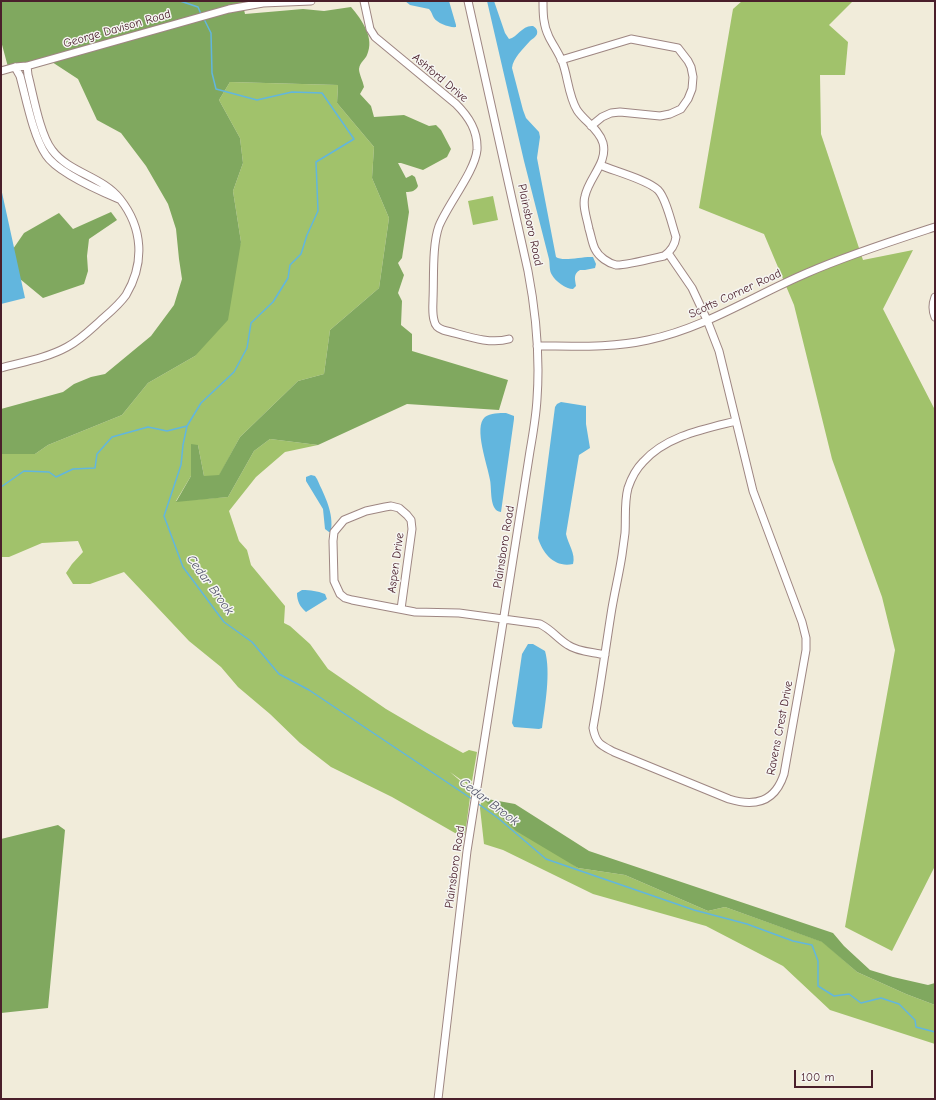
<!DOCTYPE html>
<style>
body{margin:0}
#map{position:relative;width:936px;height:1100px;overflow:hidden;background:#f1ecda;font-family:"Comic Neue",sans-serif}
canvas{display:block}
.frame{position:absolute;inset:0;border:2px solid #4a1f2b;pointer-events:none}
.scale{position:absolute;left:794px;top:1070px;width:79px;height:18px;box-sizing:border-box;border:2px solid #4a1f2b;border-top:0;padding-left:5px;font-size:12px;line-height:14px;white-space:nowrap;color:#4a1f2b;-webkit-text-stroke:3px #f6f6f2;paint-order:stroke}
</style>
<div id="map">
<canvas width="936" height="1100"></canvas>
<div class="frame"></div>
<div class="scale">100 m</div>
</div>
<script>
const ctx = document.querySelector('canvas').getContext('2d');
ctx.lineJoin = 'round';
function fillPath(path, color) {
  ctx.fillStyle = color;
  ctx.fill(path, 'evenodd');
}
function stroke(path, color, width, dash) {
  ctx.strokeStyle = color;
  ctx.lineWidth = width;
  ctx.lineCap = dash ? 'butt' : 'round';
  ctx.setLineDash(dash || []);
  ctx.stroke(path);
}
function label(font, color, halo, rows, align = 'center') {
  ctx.font = font + ' "Comic Neue",sans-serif';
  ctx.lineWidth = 3;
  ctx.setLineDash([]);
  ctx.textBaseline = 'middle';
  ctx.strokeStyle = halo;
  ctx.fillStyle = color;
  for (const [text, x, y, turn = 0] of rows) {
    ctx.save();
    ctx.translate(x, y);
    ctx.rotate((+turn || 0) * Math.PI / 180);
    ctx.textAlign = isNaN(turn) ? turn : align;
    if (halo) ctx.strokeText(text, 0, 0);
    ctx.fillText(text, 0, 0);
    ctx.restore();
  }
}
const green = new Path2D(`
 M 742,1 L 853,1 L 829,25 L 848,42 L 845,75 L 820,75 L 821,134 L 863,260 L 913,250 L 883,309 L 935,410 L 935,866 L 892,951 L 845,927 L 895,650 L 882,597 L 832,459 L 794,305 L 764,234 L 699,208 L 733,9 Z
 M 230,82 L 338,85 L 337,103 L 374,147 L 372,178 L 389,218 L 379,288 L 330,330 L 324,374 L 298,381 L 240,437 L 219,476 L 204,476 L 198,445 L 191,445 L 191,476 L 176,501 L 228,497 L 254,451 L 270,439 L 318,445 L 285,452 L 256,477 L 229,511 L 239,541 L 247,550 L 251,565 L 285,606 L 284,623 L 290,626 L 310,644 L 328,669 L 386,709 L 427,733 L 463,753 L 469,750 L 477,752 L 471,787 L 450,772 L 471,790 L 465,835 L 455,833 L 392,797 L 331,767 L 300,743 L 270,714 L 238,687 L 221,667 L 189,641 L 124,572 L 90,584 L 73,584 L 66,573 L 72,564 L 83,552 L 78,541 L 42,543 L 9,557 L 1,557 L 1,454 L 35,454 L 48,445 L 122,415 L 148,383 L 195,356 L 241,242 L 233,191 L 243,163 L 240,138 L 219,100 Z
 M 493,196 L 498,220 L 473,225 L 468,201 Z
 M 482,798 L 578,868 L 625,875 L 708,911 L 725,907 L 823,942 L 857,972 L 906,994 L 935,1005 L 935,1044 L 830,1010 L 783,966 L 706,926 L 593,894 L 503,850 L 484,844 L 480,808 Z`);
const forest = new Path2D(`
 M 1,1 L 242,1 L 245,14 L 303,9 L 324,11 L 351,7 C 362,20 375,38 367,55 C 365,60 360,62 359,69 C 359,74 363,81 364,87 L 360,94 L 371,106 L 374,117 L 404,115 L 429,126 L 436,125 L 441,130 L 451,149 L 447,157 L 423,170 L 401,163 L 398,163 L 406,178 L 412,175 L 415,177 L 418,186 C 416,191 411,192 406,192 L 409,212 L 402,258 L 398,263 L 404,275 L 398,293 L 402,301 L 401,325 L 412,334 L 412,351 L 508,380 L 499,410 L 407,404 L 318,445 L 270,439 L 254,451 L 228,497 L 176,502 L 191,476 L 191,444 L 198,445 L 204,476 L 219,475 L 240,437 L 298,381 L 324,374 L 330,330 L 379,288 L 389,218 L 372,178 L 374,147 L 337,103 L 338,85 L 230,82 L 219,100 L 240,138 L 243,163 L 233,191 L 241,242 L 228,320 L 195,356 L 148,383 L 122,415 L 48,445 L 35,454 L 1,454 L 1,409 L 63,392 L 74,384 L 91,377 L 105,374 L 151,336 L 174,305 L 182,279 L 179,259 L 176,229 L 168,204 L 146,166 L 121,133 L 97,120 L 78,79 L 52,62 L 8,67 L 1,41 Z
 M 111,212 L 117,220 L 89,239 L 87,256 L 88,271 L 84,284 L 43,298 L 20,279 L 13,249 L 24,233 L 59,213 L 73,229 Z
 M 482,798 L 515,804 L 589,851 L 833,933 L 844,946 L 870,970 L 893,977 L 928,985 L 935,983 L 935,1005 L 906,994 L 857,972 L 822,942 L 725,907 L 708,911 L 625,875 L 578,868 L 516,831 Z
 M 58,825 L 65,830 L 48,1008 L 1,1013 L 1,839 Z`);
const water = new Path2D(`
 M 405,1 L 449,1 L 456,25 L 456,27 C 450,28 437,23 434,18 C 432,15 432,12 429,9 L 410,5 Z
 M 487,1 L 494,1 L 505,33 L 509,39 C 518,37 522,25 533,26 C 536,28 538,30 537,34 C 536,37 532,39 530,41 C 523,49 513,58 512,68 L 523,110 L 526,118 L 539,132 L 540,137 L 537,158 L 556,257 C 563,262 583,256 593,257 L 596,264 L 595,268 L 585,270 L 580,270 C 573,274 575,279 576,286 L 573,289 C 566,289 555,281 552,275 C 549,271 550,263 549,259 L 524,161 Z
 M 1,188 L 25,298 L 1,304 Z
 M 561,402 L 586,406 L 586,424 L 590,448 L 579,455 L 566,534 C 568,544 576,554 573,564 C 555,568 543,554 538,538 L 555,407 L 557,404 Z
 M 506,413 L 514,416 L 514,419 L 501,512 C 489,511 492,489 490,480 C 488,466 473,427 485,417 C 490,413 500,413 506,413 Z
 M 311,475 L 315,476 L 317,479 C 325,497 334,512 331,532 L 329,532 L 325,529 L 323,509 L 306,481 L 306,477 Z
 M 302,590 C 311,590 317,591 325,594 L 327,599 L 306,612 C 300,607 297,601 297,593 Z
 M 528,644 L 533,644 L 545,651 C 551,672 545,706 542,728 L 539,729 L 514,727 L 512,723 L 522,654 Z`);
const stream = new Path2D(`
 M 180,1 L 198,7 L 201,14
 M 187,426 L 183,445 L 181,465 L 164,516 L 183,567 L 224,622 L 252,642 L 279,674 L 309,690 L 472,799
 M 1,487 L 24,471 L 49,472 L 56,477 L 73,469 L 95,468 L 97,454 L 112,437 L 148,427 L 167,431 L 187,426 L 201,403 L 234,372 L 247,348 L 251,323 L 273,302 L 288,278 L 290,265 L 301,254 L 307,235 L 318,211 L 316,162 L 354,139 L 322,93 L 292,92 L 257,100 L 216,89 L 212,73 L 211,33 L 204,19
 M 477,803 L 498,818 L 546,859 L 694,910 L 747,924 L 793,941 L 812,945 L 818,961 L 818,986 L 834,996 L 849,994 L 861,1003 L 881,998 L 899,1004 L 915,1020 L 916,1027 L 935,1032`);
const minor = new Path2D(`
 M 364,1 L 370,29 L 375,37 L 456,104 C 469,117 478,131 477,150 C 475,171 448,204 439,226 C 432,245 434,278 433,299 C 433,305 432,313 434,320 C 435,326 438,328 443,330 C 464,335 488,345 509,339
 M 543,1 C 543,13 543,25 549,37 C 553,45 558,52 562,61 C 568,76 568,95 577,110 C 584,121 599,129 603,143 C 608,163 589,177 585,196 C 582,206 587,218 589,229 C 591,235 592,243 595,249 C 599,257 608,263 616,265 C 623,266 655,258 664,256 C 671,251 675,245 676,237 C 672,225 666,198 658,190 C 648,180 614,171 600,165
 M 561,60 L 631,39 L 678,48 L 688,61 L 691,67 L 693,77 L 692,89 L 688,99 L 681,109 L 670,114 L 660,116 L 620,112 L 611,113 L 602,117 L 591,126
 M 15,67 L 20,76 C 26,98 33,136 46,155 C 57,172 100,191 119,199
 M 1,71 L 15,67 L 27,66 L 229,9 L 263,3 L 311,1
 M 668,253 L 692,288 L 707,320 L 719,351 L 753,491 L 802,622 L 806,638 L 806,650 L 784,774 C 775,802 755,807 729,799 L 614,752 C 601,745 596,744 593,728 C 600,690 605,652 611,614 C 614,594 619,575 622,555 C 623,548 624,540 625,533 C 626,518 624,503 628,488 C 631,479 636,469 643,462 C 666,436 704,429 736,421
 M 935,297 C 932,305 932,310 935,317
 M 537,346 C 574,346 612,348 648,340 C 705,328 755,295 807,273 C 848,255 892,241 935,227
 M 1,368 C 23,362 47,358 67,347 C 80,340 90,330 100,321 C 109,313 119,305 126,295 C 145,263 143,228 120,199 C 102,176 69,173 52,150 C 40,135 33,94 28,75 L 27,66
 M 401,609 L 412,529 L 411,520 L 407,515 L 399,508 L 391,506 L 385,507 L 366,511 L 344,520 L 334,532 L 333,541 L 334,581 L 340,594 L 345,598 L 352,600 L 415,612 L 459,613 L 540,624 C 552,630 557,638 568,645 C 578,652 593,652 605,655
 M 438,1099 L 467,851 L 530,451 C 533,434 536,417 537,399 C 540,357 536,313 528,271 L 468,1`);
const streetNames = [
 ["George Davison Road",117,29,-16],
 ["Ashford Drive",440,78,40],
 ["Plainsboro Road",530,225,78],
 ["Scotts Corner Road",735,294,-25],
 ["Plainsboro Road",504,547,-81],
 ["Aspen Drive",396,563,-82],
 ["Ravens Crest Drive",780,728,-79],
 ["Plainsboro Road",455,867,-82]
];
const waterNames = [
 ["Cedar Brook",210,585,54],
 ["Cedar Brook",489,802,37]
];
fillPath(green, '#a1c26b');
fillPath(forest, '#80a85f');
fillPath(water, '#62b6de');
stroke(stream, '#62b6de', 1.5);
stroke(minor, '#9e8682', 9);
stroke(minor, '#fff', 7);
label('12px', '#4a1f2b', '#f6f6f2', streetNames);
label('italic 13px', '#52546a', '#f6f6f2', waterNames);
</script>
